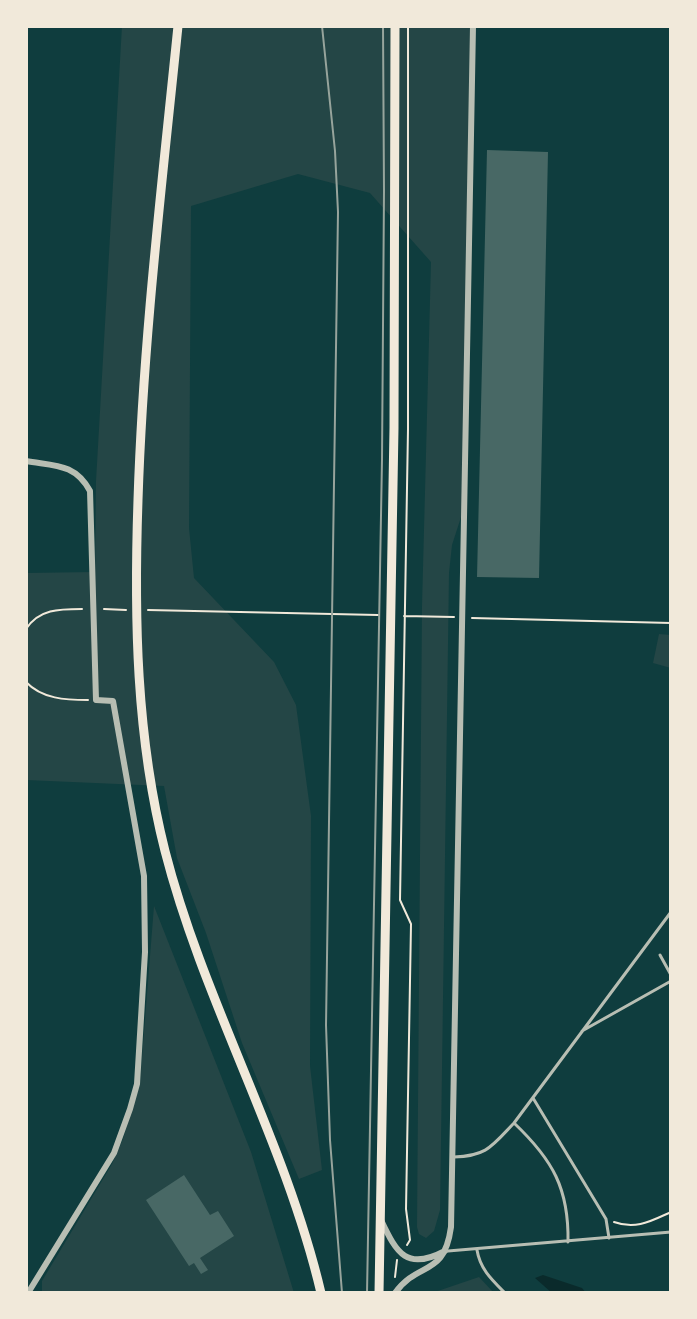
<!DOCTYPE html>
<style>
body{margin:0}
#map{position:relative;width:697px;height:1319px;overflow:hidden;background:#0f3d3e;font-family:"Golos Text",sans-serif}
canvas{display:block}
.frame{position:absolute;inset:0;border:28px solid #f1e9da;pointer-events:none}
</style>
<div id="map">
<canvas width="697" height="1319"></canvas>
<div class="frame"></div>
</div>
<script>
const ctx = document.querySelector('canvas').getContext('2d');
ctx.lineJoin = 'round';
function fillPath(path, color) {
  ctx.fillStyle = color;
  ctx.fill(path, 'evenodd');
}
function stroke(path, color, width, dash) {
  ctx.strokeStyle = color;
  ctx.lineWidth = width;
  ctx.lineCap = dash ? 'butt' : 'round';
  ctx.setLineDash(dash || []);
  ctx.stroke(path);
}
const green = new Path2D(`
 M 122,26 L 473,26 L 462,514 L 452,545 L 449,573 L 440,1210 L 434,1231 L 426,1238 L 419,1234 L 417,1227 L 422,606 L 431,262 L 370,193 L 298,174 L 191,206 L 189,528 L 194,578 L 274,662 L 296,705 L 311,816 L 310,1066 L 322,1170 L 299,1179 L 242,1043 L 206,933 L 177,858 L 164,786 L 26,780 L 26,573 L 95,572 L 96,481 Z
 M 659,634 L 671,635 L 671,668 L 653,663 Z
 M 154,906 L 251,1152 L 294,1293 L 44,1293 L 42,1291 L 42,1281 L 112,1164 L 123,1139 L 140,1082 Z
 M 479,1277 L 494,1293 L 432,1293 Z`);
const water = new Path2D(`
 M 543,1275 L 582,1288 L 586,1293 L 552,1293 L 535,1278 Z`);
const building = new Path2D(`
 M 487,150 L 548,152 L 539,578 L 477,577 Z
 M 184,1175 L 210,1215 L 218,1211 L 234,1236 L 200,1258 L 208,1270 L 201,1274 L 194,1263 L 189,1266 L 146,1200 Z`);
const path = new Path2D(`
 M 104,609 L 126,610
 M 148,610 L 378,615
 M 404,616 L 454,617
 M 472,618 L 671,623
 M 26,629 C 39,609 59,609 82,609
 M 26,682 C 42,699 66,700 88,700
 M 614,1222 C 636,1230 651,1221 671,1212
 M 407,1245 L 410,1240 L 406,1209 L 411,924 L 400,900 L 408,429 L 408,26
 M 395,1277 L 397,1260`);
const service = new Path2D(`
 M 660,955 L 671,975
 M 582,1031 L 671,981
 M 533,1098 L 606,1219 L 609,1238
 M 514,1123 C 553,1160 569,1189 568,1242
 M 454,1157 C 487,1156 492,1146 514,1123 L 671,912
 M 477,1250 C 480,1269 492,1280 505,1293
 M 448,1251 L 671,1232`);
const minor = new Path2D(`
 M 26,461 C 54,466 75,463 90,491 L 96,700 L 113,701 L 144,876 L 145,952 L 137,1084 L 130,1109 L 114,1153 L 28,1293
 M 381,1220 C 397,1254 407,1271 445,1251
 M 395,1293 C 419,1260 444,1278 451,1227 L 473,26`);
const primary = new Path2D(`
 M 178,26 C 162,184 143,342 138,500 C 134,617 136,737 165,851 C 204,1003 285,1140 321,1293
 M 379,1293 L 394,428 L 395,26`);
const tram = new Path2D(`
 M 322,26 L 335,151 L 338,212 L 326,1025 L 330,1140 L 342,1293
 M 367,1293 L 382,460 L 384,191 L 383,26`);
fillPath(green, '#244646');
fillPath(water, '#0a2a2b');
fillPath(building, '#486865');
stroke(path, '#f1e9da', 2);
stroke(service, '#b8beb3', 3);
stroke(minor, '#b8beb3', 6);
stroke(primary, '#f1e9da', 9);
stroke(tram, '#97a49c', 2);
</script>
